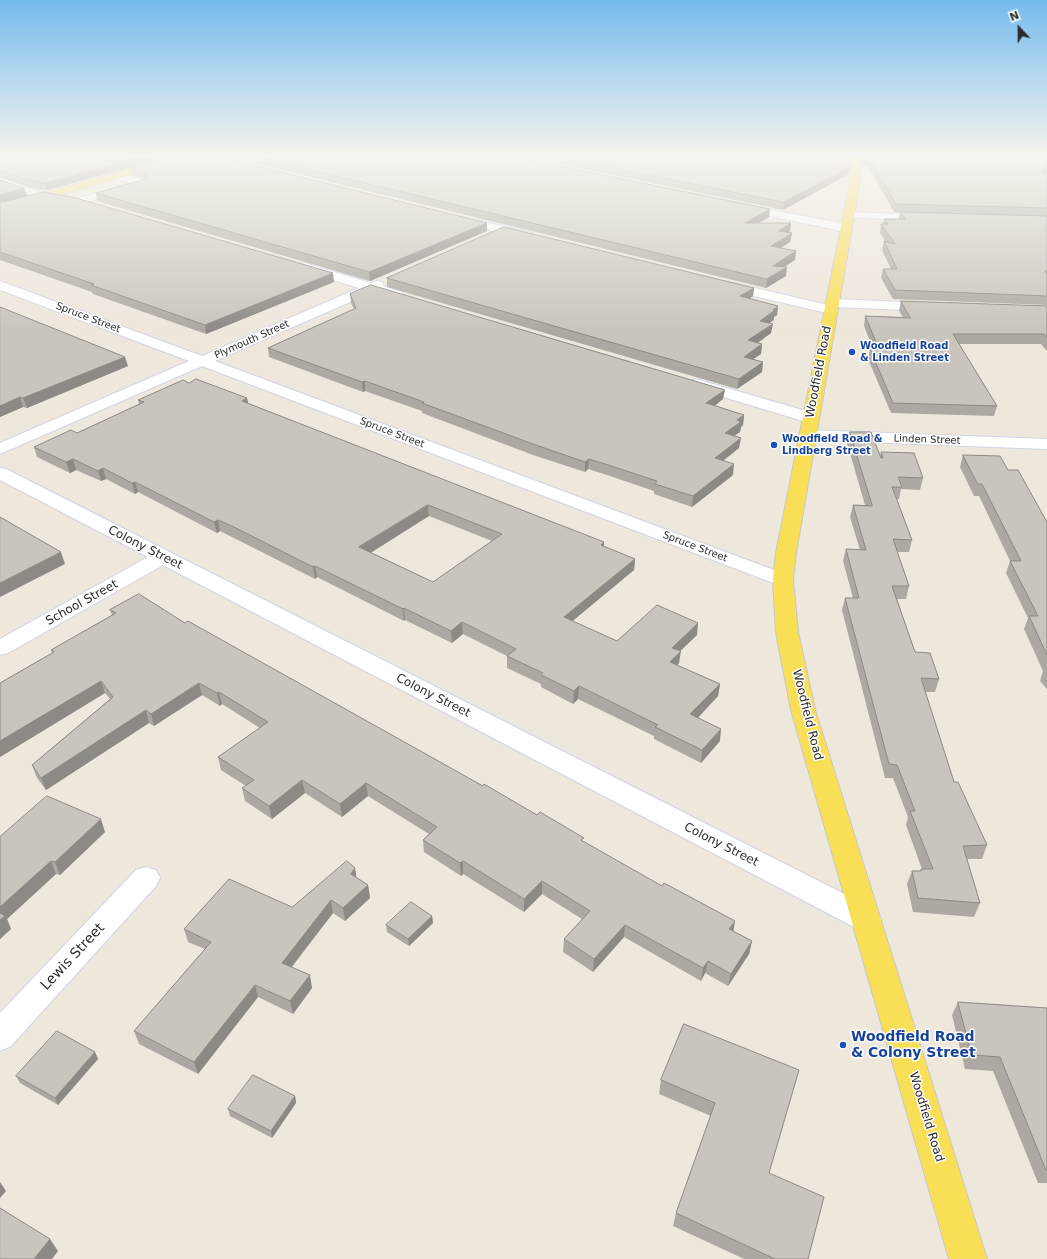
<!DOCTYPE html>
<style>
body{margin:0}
#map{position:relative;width:1047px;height:1259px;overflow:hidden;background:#eee7dc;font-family:"DejaVu Sans",sans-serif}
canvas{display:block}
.north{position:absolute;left:999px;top:8px;width:40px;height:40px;-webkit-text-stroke:3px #fff;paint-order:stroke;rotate:338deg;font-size:11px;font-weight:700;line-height:16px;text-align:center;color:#2b2b2b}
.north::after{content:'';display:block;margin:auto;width:14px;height:18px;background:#2b2b2b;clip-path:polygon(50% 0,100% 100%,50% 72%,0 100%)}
</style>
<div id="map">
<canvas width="1047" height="1259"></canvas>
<div class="north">N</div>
</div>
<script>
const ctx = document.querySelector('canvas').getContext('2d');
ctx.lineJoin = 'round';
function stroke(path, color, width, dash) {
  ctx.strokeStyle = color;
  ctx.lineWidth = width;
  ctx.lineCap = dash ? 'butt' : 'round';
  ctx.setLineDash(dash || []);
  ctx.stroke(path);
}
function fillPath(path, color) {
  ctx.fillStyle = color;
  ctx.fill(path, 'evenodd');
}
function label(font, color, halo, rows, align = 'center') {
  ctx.font = font + ' "DejaVu Sans",sans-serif';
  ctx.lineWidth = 3;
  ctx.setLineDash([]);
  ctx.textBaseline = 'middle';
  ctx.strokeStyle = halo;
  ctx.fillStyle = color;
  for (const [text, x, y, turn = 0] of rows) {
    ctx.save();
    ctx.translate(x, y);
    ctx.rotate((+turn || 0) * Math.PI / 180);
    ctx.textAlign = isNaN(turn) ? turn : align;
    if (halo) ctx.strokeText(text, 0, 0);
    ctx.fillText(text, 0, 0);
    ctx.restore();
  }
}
const minor = new Path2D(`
 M 117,173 L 147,181 L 148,183 L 147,185 L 84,203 L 76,203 L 75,201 L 76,199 L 131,183 L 113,178 L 112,176 L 113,174 Z
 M 0,178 L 31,189 L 67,196 L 72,199 L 67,202 L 24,194 L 0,185 Z
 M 740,204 L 846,224 L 850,226 L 852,228 L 850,230 L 846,232 L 736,209 L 734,207 L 736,205 Z
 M 848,212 L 929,215 L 933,216 L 935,218 L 933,220 L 929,221 L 844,217 L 842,215 L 844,213 Z
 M 459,216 L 532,233 L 534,236 L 532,239 L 528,240 L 455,221 L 453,219 L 455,217 Z
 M 305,263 L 371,283 L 377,281 L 382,282 L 384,285 L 383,286 L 402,292 L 404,295 L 402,298 L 397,299 L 373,292 L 215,361 L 790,576 L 793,580 L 790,584 L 783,586 L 776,584 L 202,366 L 0,454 L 0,443 L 189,361 L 0,290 L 0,281 L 202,356 L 359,288 L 301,270 L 299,267 L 301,264 Z
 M 725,281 L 828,305 L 826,303 L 828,300 L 833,299 L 929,303 L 934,304 L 936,307 L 934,310 L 929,311 L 836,307 L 838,310 L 836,313 L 831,314 L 720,288 L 718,285 L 720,282 Z
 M 696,379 L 816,414 L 818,418 L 816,422 L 810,423 L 690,387 L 688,384 L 690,381 Z
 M 807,430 L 1047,439 L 1047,449 L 807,440 L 801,439 L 799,435 L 801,431 Z
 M 0,468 L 6,469 L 876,910 L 881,919 L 876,928 L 866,931 L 856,928 L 163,565 L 8,653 L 0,655 L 0,639 L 148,557 L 0,480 Z
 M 146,867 L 156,870 L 160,878 L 156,886 L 11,1046 L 0,1051 L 0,1013 L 136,870 Z`);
const major = new Path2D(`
 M 177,156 L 194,156 L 192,158 L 0,211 L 0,205 Z
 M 850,156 L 860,156 L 861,164 L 859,187 L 796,553 L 793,580 L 798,632 L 815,710 L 987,1259 L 949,1259 L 791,710 L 776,632 L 773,580 L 776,553 L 849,187 L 851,164 Z`);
const wall = new Path2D(`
 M 0,156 L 171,156 L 47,190 L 30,188 L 0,177 Z
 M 224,156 L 510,156 L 770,209 L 769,217 L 759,223 L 791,223 L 790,231 L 788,233 L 792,233 L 790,242 L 781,248 L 796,251 L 795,260 L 784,267 L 786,276 L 766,288 Z
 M 519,156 L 829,156 L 850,167 L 849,174 L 783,210 Z
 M 838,156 L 849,156 L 849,157 Z
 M 862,156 L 1047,156 L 1047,216 L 894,212 L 867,164 L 862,167 Z
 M 132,168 L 487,223 L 487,231 L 370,281 L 97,201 L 96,193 L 145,179 L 133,176 Z
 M 0,180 L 24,188 L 27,196 L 6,202 L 334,282 L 206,334 L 93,294 L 92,292 L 0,260 Z
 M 900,212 L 1047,216 L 1047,305 L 893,299 L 881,278 L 883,269 L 891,269 L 882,250 L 884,241 L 886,242 L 880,233 L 881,224 L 883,224 L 884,219 L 899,219 Z
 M 387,278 L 754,288 L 753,296 L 749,299 L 778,306 L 777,315 L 774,317 L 774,320 L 769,323 L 771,333 L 758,343 L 762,344 L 761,354 L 753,359 L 763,362 L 762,372 L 737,389 L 387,287 Z
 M 350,294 L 723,399 L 715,406 L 744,415 L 743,425 L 741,427 L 740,432 L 734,436 L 739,448 L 723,461 L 733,475 L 692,507 L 654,494 L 654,491 L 604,474 L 588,469 L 585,472 L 533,455 L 422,413 L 422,411 L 365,391 L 363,392 L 269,357 L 268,348 L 354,309 L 351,303 Z
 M 901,301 L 1047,306 L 1047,351 L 1041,344 L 959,344 L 997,406 L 994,416 L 891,413 L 868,359 L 870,349 L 873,349 L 864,326 L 865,316 L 903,317 L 899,311 Z
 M 0,307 L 128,366 L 27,408 L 23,407 L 0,417 Z
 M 189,383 L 247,398 L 248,403 L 635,559 L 634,570 L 572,621 L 617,641 L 697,635 L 680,651 L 679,663 L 677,665 L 720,684 L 718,696 L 698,718 L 720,741 L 701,763 L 654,739 L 654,736 L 578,699 L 573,704 L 541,687 L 541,684 L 507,668 L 507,656 L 463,634 L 452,643 L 405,620 L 404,621 L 317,577 L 315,579 L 236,539 L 220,531 L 217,533 L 138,492 L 135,494 L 106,479 L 101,481 L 76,470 L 70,473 L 37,457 L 34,447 L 77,433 L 139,404 L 138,400 ZM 429,516 L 492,541 L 433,582 L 370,552 Z
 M 850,432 L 880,456 L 881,452 L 923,478 L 920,490 L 901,489 L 899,499 L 897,499 L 912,540 L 909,552 L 897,552 L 909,586 L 906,599 L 897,599 L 915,652 L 939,679 L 935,692 L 925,692 L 954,782 L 987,845 L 982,859 L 967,859 L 980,903 L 974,917 L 913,912 L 907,884 L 912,871 L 920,871 L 921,869 L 922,869 L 906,825 L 908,817 L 893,778 L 885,778 L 842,610 L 845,598 L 853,598 L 843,561 L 846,549 L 860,550 L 850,517 L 853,505 L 865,505 L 847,443 Z
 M 963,455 L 1008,470 L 1047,522 L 1047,689 L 1040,681 L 1043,671 L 1024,629 L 1028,618 L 1006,573 L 1010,561 L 979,496 L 974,496 L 960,467 Z
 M 110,610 L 185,623 L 584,842 L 733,931 L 752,941 L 749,954 L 728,986 L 705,973 L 701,981 L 624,937 L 593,972 L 563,952 L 564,939 L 582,919 L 542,894 L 524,912 L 463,874 L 461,876 L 424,852 L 423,840 L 429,834 L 368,796 L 342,817 L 305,793 L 272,819 L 245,801 L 242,788 L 246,786 L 221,770 L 218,757 L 260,728 L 222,704 L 220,706 L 202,695 L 154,726 L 149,723 L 46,790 L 37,778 L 32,765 L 110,699 L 105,693 L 0,757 L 0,683 L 52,653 L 51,650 L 112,615 Z
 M 105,832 L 60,875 L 56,874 L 7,919 L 11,929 L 0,939 L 0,837 Z
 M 355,868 L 356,877 L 368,885 L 370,898 L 345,921 L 333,913 L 292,967 L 312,988 L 293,1014 L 258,997 L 198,1074 L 139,1044 L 134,1031 L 205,949 L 188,942 L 184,929 L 292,907 Z
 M 432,916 L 433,923 L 409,946 L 387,932 L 386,925 Z
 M 958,1002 L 1047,1008 L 1047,1183 L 1038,1183 L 993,1071 L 965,1069 L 952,1015 Z
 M 684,1024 L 769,1173 L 808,1259 L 744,1259 L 673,1226 L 676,1213 L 711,1116 L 659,1094 L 661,1080 Z
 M 95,1052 L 98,1059 L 58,1105 L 20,1083 L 16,1076 Z
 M 295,1096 L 296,1103 L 272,1138 L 230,1116 L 228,1109 Z`);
const shadedWall = new Path2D(`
 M 143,156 L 171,156 L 47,190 L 45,183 Z
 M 868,157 L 867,164 L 862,167 L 864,160 Z
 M 850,167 L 849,174 L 783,210 L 784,202 Z
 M 1047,168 L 1047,175 L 1041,176 L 1043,169 Z
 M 24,188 L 27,196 L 0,203 L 0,195 Z
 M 770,209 L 769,217 L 744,231 L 745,223 Z
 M 487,223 L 487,231 L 370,281 L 369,272 Z
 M 791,223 L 790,231 L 778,239 L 779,231 Z
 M 792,233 L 790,242 L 770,254 L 771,246 Z
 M 796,251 L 795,260 L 771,275 L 773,266 Z
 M 787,267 L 786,276 L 766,288 L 767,279 Z
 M 333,273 L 334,282 L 206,334 L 205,325 Z
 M 754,288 L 753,296 L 739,305 L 740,296 Z
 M 778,306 L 777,315 L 774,317 L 774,320 L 759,330 L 760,321 Z
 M 773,324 L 771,333 L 747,350 L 748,340 Z
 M 762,344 L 761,354 L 743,366 L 744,357 Z
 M 125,357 L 128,366 L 27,408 L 23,398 Z
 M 763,362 L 762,372 L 737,389 L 739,379 Z
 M 365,381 L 365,391 L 363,392 L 362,382 Z
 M 725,390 L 723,399 L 705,413 L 706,403 Z
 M 20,397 L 23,407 L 0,417 L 0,406 Z
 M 247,398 L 249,408 L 242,401 Z
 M 744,415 L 743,425 L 741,427 L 740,432 L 724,443 L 725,433 L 737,420 Z
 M 741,438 L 739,448 L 714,468 L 715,458 Z
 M 73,459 L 76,470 L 70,473 L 66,462 Z
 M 589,459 L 588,469 L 585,472 L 585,462 Z
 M 734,464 L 733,475 L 692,507 L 693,496 Z
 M 103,468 L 106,479 L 101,481 L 98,471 Z
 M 135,482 L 138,492 L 135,494 L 132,483 Z
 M 428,505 L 429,516 L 361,559 L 359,547 Z
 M 218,520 L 220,531 L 217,533 L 214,522 Z
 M 604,542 L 604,553 L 601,545 Z
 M 61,552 L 65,564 L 0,597 L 0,583 Z
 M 635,559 L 634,570 L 563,629 L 564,617 Z
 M 315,566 L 317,577 L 315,579 L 313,567 Z
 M 404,608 L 405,620 L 404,621 L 403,609 Z
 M 462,622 L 463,634 L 452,643 L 451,631 Z
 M 698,623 L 697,635 L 671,660 L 672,648 Z
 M 681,651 L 679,663 L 669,674 L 670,662 Z
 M 101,681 L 105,693 L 0,757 L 0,741 Z
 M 199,683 L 202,695 L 154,726 L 151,714 Z
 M 720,684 L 718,696 L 689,727 L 690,714 Z
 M 579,686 L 578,699 L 573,704 L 574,691 Z
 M 219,692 L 222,704 L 220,706 L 217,693 Z
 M 146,710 L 149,723 L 46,790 L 41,778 Z
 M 721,729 L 720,741 L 701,763 L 702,750 Z
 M 302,780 L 305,793 L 272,819 L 269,806 Z
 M 366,783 L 368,796 L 342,817 L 340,804 Z
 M 101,819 L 105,832 L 60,875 L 55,862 Z
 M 51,861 L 56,874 L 7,919 L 11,929 L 0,939 L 0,907 Z
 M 463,861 L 463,874 L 461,876 L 460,863 Z
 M 355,868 L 357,881 L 351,874 Z
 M 542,881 L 542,894 L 524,912 L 524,899 Z
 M 368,885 L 370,898 L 345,921 L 343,908 Z
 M 331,900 L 333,913 L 285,975 L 282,963 Z
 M 432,916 L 433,923 L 409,946 L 408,939 Z
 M 735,921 L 733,934 L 729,929 Z
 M 625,925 L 624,937 L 593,972 L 594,959 Z
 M 752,941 L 749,954 L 728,986 L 731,974 Z
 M 708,961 L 705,973 L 701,981 L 703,968 Z
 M 310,975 L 312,988 L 293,1014 L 290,1001 Z
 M 255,985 L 258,997 L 198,1074 L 194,1062 Z
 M 95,1052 L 98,1059 L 58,1105 L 55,1098 Z
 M 295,1096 L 296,1103 L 272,1138 L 271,1131 Z
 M 0,1182 L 6,1191 L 0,1198 Z
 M 50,1239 L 58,1251 L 52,1259 L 34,1259 Z`);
const building = new Path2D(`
 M 0,156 L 143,156 L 45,183 L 28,180 L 0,170 Z
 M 177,156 L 216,156 L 487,223 L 369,272 L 96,193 L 146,179 L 148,175 L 146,172 L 132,168 Z
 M 253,156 L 510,156 L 770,209 L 745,223 L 791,223 L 779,231 L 792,233 L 771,246 L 796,251 L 773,266 L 787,267 L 767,279 Z
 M 555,156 L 829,156 L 850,160 L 850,167 L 784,202 Z
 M 863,156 L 1047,156 L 1047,168 L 1043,169 L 1043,174 L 1047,175 L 1047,208 L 896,204 L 868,157 L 864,160 Z
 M 0,180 L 24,188 L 0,195 Z
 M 44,192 L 76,198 L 333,273 L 205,325 L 91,285 L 94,284 L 0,252 L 0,203 Z
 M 900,212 L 1047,216 L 1047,271 L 1045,271 L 1047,274 L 1047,296 L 895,290 L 883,269 L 897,269 L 884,241 L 895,244 L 881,224 L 888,224 L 884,219 L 905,219 Z
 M 504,227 L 754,288 L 740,296 L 778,306 L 773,310 L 775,310 L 760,321 L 773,324 L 748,340 L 762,344 L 744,357 L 763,362 L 739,379 L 387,278 Z
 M 371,285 L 725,390 L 706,403 L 744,415 L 737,420 L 741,422 L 725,433 L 741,438 L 715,458 L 734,464 L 693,496 L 655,484 L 657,481 L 605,464 L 589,459 L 585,462 L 533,444 L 422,403 L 424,402 L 365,381 L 362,382 L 268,348 L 356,308 L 350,294 Z
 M 901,301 L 1047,306 L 1047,338 L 1044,334 L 953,334 L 997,406 L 893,403 L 870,349 L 879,349 L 865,316 L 910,318 Z
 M 0,307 L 125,357 L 23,398 L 20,397 L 0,406 Z
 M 196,379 L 247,398 L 242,401 L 604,542 L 601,545 L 635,559 L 564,617 L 617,641 L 657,605 L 698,623 L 672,648 L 681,651 L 670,662 L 720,684 L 690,714 L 721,729 L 702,750 L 655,727 L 658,725 L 579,686 L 574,691 L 541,675 L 543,673 L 507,656 L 516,649 L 462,622 L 451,631 L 404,608 L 403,609 L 315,566 L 313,567 L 234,527 L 218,520 L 214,522 L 135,482 L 132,483 L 103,468 L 98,471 L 73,459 L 66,462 L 34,447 L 71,430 L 77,433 L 144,402 L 138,400 L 183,380 L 189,383 ZM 428,505 L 502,534 L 433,582 L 359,547 Z
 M 850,432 L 871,432 L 881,458 L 883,458 L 881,452 L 914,453 L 923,478 L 898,477 L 902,487 L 892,487 L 912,540 L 893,539 L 909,586 L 892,586 L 915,652 L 930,653 L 939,679 L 921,678 L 954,782 L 958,782 L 987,845 L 963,846 L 980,903 L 918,898 L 912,871 L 921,871 L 921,869 L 933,869 L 910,811 L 915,811 L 897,765 L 889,764 L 845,598 L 859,598 L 846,549 L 866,550 L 853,505 L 872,506 Z
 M 963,455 L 1000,456 L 1008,470 L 1018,470 L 1047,522 L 1047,655 L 1029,616 L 1038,616 L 1010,561 L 1021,561 L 982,484 L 978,484 Z
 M 0,517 L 61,552 L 0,583 Z
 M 139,594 L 185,623 L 188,621 L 483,786 L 484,784 L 537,815 L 540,812 L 584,838 L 581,840 L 662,886 L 664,883 L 735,921 L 729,929 L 752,941 L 731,974 L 708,961 L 703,968 L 625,925 L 594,959 L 564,939 L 590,911 L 542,881 L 524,899 L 463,861 L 460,863 L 423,840 L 437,827 L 366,783 L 340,804 L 302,780 L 269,806 L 242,788 L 254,780 L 218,757 L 268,722 L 219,692 L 217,693 L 199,683 L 151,714 L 146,710 L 41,778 L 32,765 L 113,697 L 101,681 L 0,741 L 0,683 L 54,652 L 51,650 L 116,613 L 110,610 Z
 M 47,796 L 101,819 L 55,862 L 51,861 L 0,907 L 0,837 Z
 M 347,861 L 355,868 L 351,874 L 368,885 L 343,908 L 331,900 L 282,963 L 310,975 L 290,1001 L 255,985 L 194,1062 L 134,1031 L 211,942 L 184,929 L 229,879 L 292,907 Z
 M 411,902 L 432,916 L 408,939 L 386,925 Z
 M 0,913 L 5,916 L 0,920 Z
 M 958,1002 L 1047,1008 L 1047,1170 L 1046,1170 L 1000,1057 L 972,1055 Z
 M 684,1024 L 799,1070 L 769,1173 L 824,1197 L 808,1259 L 775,1259 L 676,1213 L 715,1103 L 661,1080 Z
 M 57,1031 L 95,1052 L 55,1098 L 16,1076 Z
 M 253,1075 L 295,1096 L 271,1131 L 228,1109 Z
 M 0,1208 L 50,1239 L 34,1259 L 0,1259 Z`);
const markers = [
 [852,352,4,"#1a4fb4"],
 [774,445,4,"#1a4fb4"],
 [843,1045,4,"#1a4fb4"]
];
const farStreetnames = [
 ["Spruce Street",88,318,21],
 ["Plymouth Street",252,340,-24],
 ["Spruce Street",392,433,21],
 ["Linden Street",927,440,2],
 ["Spruce Street",695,547,21]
];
const farTransitnames = [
 ["Woodfield Road",860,346],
 ["& Linden Street",860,358],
 ["Woodfield Road &",782,439],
 ["Lindberg Street",782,451]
];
const streetNames = [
 ["Woodfield Road",819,372,-79],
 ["Colony Street",145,548,27],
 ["School Street",82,603,-29],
 ["Colony Street",433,696,27],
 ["Woodfield Road",807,715,76],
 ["Colony Street",721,845,27],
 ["Woodfield Road",926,1117,73]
];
const nearStreetnames = [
 ["Lewis Street",73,957,-47]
];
const nearTransitnames = [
 ["Woodfield Road",851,1037],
 ["& Colony Street",851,1053]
];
stroke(minor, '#d1d4e5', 2);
stroke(major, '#c8c8c8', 2);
fillPath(minor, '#fff');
fillPath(major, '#f9df56');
fillPath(wall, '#ada9a2');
fillPath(shadedWall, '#8d8984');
fillPath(building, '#c9c4bc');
stroke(building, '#8d8984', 1);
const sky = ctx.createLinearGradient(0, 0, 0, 332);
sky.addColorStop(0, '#75bbee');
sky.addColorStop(0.47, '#f7f4ef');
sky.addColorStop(1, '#f7f4ef00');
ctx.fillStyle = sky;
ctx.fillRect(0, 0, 1047, 332);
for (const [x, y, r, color] of markers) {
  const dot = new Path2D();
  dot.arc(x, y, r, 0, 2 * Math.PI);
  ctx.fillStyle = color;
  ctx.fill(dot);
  stroke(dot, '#fff', 1.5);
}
label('10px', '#2b2b2b', '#fff', farStreetnames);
label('bold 10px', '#164399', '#fff', farTransitnames, 'left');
label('12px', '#2b2b2b', '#fff', streetNames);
label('14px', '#2b2b2b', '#fff', nearStreetnames);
label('bold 14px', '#164399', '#fff', nearTransitnames, 'left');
</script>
